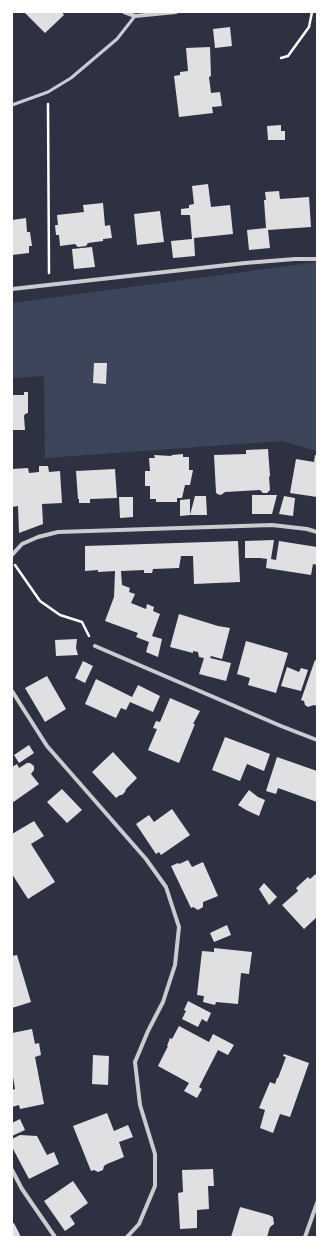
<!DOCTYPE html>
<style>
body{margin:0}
#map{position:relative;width:329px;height:1249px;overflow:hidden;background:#2d3142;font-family:Quicksand,sans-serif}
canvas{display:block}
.frame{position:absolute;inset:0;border:13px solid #fff;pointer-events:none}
</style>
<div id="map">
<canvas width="329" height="1249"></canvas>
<div class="frame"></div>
</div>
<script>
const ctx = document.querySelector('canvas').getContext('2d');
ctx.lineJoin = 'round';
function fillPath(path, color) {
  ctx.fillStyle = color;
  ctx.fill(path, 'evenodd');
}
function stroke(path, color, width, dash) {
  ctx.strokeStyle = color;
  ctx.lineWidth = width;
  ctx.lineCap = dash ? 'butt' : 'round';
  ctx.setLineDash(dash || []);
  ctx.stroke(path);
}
const green = new Path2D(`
 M 317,262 L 317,451 L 282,441 L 45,458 L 44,376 L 12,378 L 12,303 Z`);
const building = new Path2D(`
 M 24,12 L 62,12 L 64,15 L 45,33 Z
 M 230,27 L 232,46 L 215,48 L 213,29 Z
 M 210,47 L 211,76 L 209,77 L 211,93 L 220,92 L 222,106 L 212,107 L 213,113 L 179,117 L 174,76 L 180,75 L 180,72 L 188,71 L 186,48 Z
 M 281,125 L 281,131 L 285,131 L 285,140 L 268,140 L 267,126 Z
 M 208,184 L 211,207 L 230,205 L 233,234 L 194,238 L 195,256 L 173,258 L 171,241 L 192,239 L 190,215 L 181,215 L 181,209 L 189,208 L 189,205 L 194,204 L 192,186 Z
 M 279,191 L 280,199 L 309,197 L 311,227 L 268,230 L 270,248 L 249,250 L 247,230 L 266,228 L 264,200 L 266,200 L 265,192 Z
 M 103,203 L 105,226 L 110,225 L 112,238 L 103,239 L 103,241 L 88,243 L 86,246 L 78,247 L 75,244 L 60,246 L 59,235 L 56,235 L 55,225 L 58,225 L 57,215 L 84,212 L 83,205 Z
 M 160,211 L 164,242 L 137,245 L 134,214 Z
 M 26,218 L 27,232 L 30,232 L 32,246 L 29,246 L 29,253 L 12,255 L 12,220 Z
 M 92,247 L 95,267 L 74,269 L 72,249 Z
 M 94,363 L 107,363 L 106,384 L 93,383 Z
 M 24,392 L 28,392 L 28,413 L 25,414 L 24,416 L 25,430 L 12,430 L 12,395 L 24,395 Z
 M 268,449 L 270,476 L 269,477 L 270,490 L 267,493 L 263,493 L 260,490 L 225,492 L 221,495 L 217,494 L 216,492 L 214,455 L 246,454 L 246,450 Z
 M 183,454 L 183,457 L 189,457 L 189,470 L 193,470 L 190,485 L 185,485 L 182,498 L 177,498 L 177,502 L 156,502 L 156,499 L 150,499 L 150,486 L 145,486 L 145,471 L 150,471 L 149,458 L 155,458 L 154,455 L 171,456 L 172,455 Z
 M 315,455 L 317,455 L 317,497 L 290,493 L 296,459 L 314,462 Z
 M 39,466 L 48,466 L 49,472 L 60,471 L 62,503 L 42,504 L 43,524 L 19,533 L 18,506 L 12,507 L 12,469 L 28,468 L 29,473 L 39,472 Z
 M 115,469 L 117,498 L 90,499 L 90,503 L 79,503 L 79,499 L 78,499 L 76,471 Z
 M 252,495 L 277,495 L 272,514 L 252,514 Z
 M 195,496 L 206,496 L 207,515 L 190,515 Z
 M 284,496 L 295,498 L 293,516 L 279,514 Z
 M 119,497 L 133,497 L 133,517 L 120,518 Z
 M 190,499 L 190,515 L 180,516 L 180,500 Z
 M 274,540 L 271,559 L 276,560 L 279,541 L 317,547 L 317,565 L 313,564 L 311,575 L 266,568 L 267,559 L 260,558 L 245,558 L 245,541 Z
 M 238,541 L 240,582 L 194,584 L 193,556 L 181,556 L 179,568 L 153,569 L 152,573 L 144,573 L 144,570 L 121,571 L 122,585 L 130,588 L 129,592 L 135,594 L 131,603 L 146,609 L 147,604 L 154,607 L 153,611 L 160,614 L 152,636 L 162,639 L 158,657 L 146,652 L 149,642 L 136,637 L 138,633 L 105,621 L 114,597 L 115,571 L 98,572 L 98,570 L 85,571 L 85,546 Z
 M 179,614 L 218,626 L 230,628 L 222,659 L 211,656 L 210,658 L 231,663 L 226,681 L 199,674 L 204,658 L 199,657 L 198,652 L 193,651 L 193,653 L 170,647 Z
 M 77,639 L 76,648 L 78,655 L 56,656 L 55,640 Z
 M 246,641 L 288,653 L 276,693 L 248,685 L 250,678 L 237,674 Z
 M 315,660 L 317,661 L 317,706 L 314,705 L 308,707 L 305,705 L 304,701 L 301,700 Z
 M 83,661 L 93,666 L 85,683 L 75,678 Z
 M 287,667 L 299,672 L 301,668 L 308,670 L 301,691 L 281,686 Z
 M 47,676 L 66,709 L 45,722 L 25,688 Z
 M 96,679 L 132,697 L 138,685 L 160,696 L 153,712 L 130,702 L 126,710 L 121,708 L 116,718 L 85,704 Z
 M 170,698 L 200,711 L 193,724 L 195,724 L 179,763 L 148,750 L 157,729 L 153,728 L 156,721 L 160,722 Z
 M 225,737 L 270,754 L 264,771 L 247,764 L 240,781 L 212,770 Z
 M 29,745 L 34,753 L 19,763 L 14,755 Z
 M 113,752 L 137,778 L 126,789 L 125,792 L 122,795 L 120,795 L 116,798 L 92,772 Z
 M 277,757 L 317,771 L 317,802 L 278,788 L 276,794 L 266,791 Z
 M 27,763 L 30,763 L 34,766 L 34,770 L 31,774 L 39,784 L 12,803 L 12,767 L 17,764 L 19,768 Z
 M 62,789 L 82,810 L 67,823 L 47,802 Z
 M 249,790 L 258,797 L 265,800 L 259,816 L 246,810 L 238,805 Z
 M 172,809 L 190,835 L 161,855 L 159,852 L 156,854 L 136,824 L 149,815 L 154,822 Z
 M 34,821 L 44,836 L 31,844 L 55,882 L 28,899 L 12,874 L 12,834 Z
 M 188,860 L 192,867 L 203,862 L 218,896 L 203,902 L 203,907 L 198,910 L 193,907 L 191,908 L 171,866 L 178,863 L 179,864 Z
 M 317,873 L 317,917 L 304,929 L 282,905 L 298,891 L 296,888 L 308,877 L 310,879 Z
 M 264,883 L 277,897 L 269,905 L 259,889 Z
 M 227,925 L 231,935 L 214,942 L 210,933 Z
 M 214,948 L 252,952 L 249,974 L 241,973 L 238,1004 L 216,1002 L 215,1005 L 203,1002 L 204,996 L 197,995 L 202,951 L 214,952 Z
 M 17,955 L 31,1002 L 12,1008 L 12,956 Z
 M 188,1001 L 211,1013 L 207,1022 L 202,1019 L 198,1027 L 182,1019 L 186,1011 L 184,1010 Z
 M 179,1026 L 209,1042 L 213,1034 L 234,1045 L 228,1055 L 218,1050 L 199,1087 L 202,1089 L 197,1098 L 184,1091 L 189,1083 L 158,1066 L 168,1046 L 167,1046 L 170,1038 L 172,1039 Z
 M 32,1029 L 35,1044 L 39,1043 L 41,1055 L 35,1057 L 44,1104 L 20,1109 L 19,1105 L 12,1107 L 12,1090 L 15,1089 L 12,1071 L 12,1033 Z
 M 284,1054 L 309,1063 L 290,1117 L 280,1114 L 273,1133 L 260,1128 L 265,1110 L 259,1108 L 270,1082 L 275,1084 L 277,1078 L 278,1078 L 286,1057 L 283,1056 Z
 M 93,1055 L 109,1056 L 108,1085 L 92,1084 Z
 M 107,1113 L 114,1131 L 128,1125 L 133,1137 L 119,1142 L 124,1157 L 107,1164 L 104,1166 L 103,1170 L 98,1172 L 94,1170 L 91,1171 L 73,1126 Z
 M 20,1119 L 25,1130 L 12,1136 L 12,1123 Z
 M 20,1135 L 37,1136 L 47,1155 L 54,1152 L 59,1164 L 29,1179 L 12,1147 L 12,1139 Z
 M 213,1169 L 214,1186 L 208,1186 L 209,1209 L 197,1210 L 197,1228 L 180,1229 L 178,1193 L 183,1192 L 182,1170 Z
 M 73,1181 L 88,1203 L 70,1216 L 75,1224 L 65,1231 L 44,1201 Z
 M 240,1207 L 269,1215 L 273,1217 L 274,1224 L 270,1227 L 267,1237 L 231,1237 Z
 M 14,1223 L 21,1237 L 12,1237 L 12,1224 Z`);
const path = new Path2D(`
 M 281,58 L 288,56 L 309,27 L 312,12
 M 48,104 L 49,273
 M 15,565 L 40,601 L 60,615 L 82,622 L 89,636`);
const service = new Path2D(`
 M 12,105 L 48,92 L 71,78 L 117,39 L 135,16`);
const minor = new Path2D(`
 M 124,12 L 135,16 L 176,12
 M 12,289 L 245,263 L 295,259 L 317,259
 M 12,555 L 22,544 L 38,537 L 58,532 L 272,525 L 307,529 L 317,532
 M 95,646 L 281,726 L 317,740
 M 12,691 L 47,746 L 146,859 L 166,887 L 179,927 L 175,965 L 163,1002 L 148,1031 L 135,1062 L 140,1105 L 155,1154 L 155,1186 L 139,1224 L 127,1237
 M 12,1170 L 22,1189 L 55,1237
 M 305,1237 L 317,1203`);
fillPath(green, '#3c4559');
fillPath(building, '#e0e0e3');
stroke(path, '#fff', 2.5);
stroke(service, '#caccd0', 3);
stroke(minor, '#caccd0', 4);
</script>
